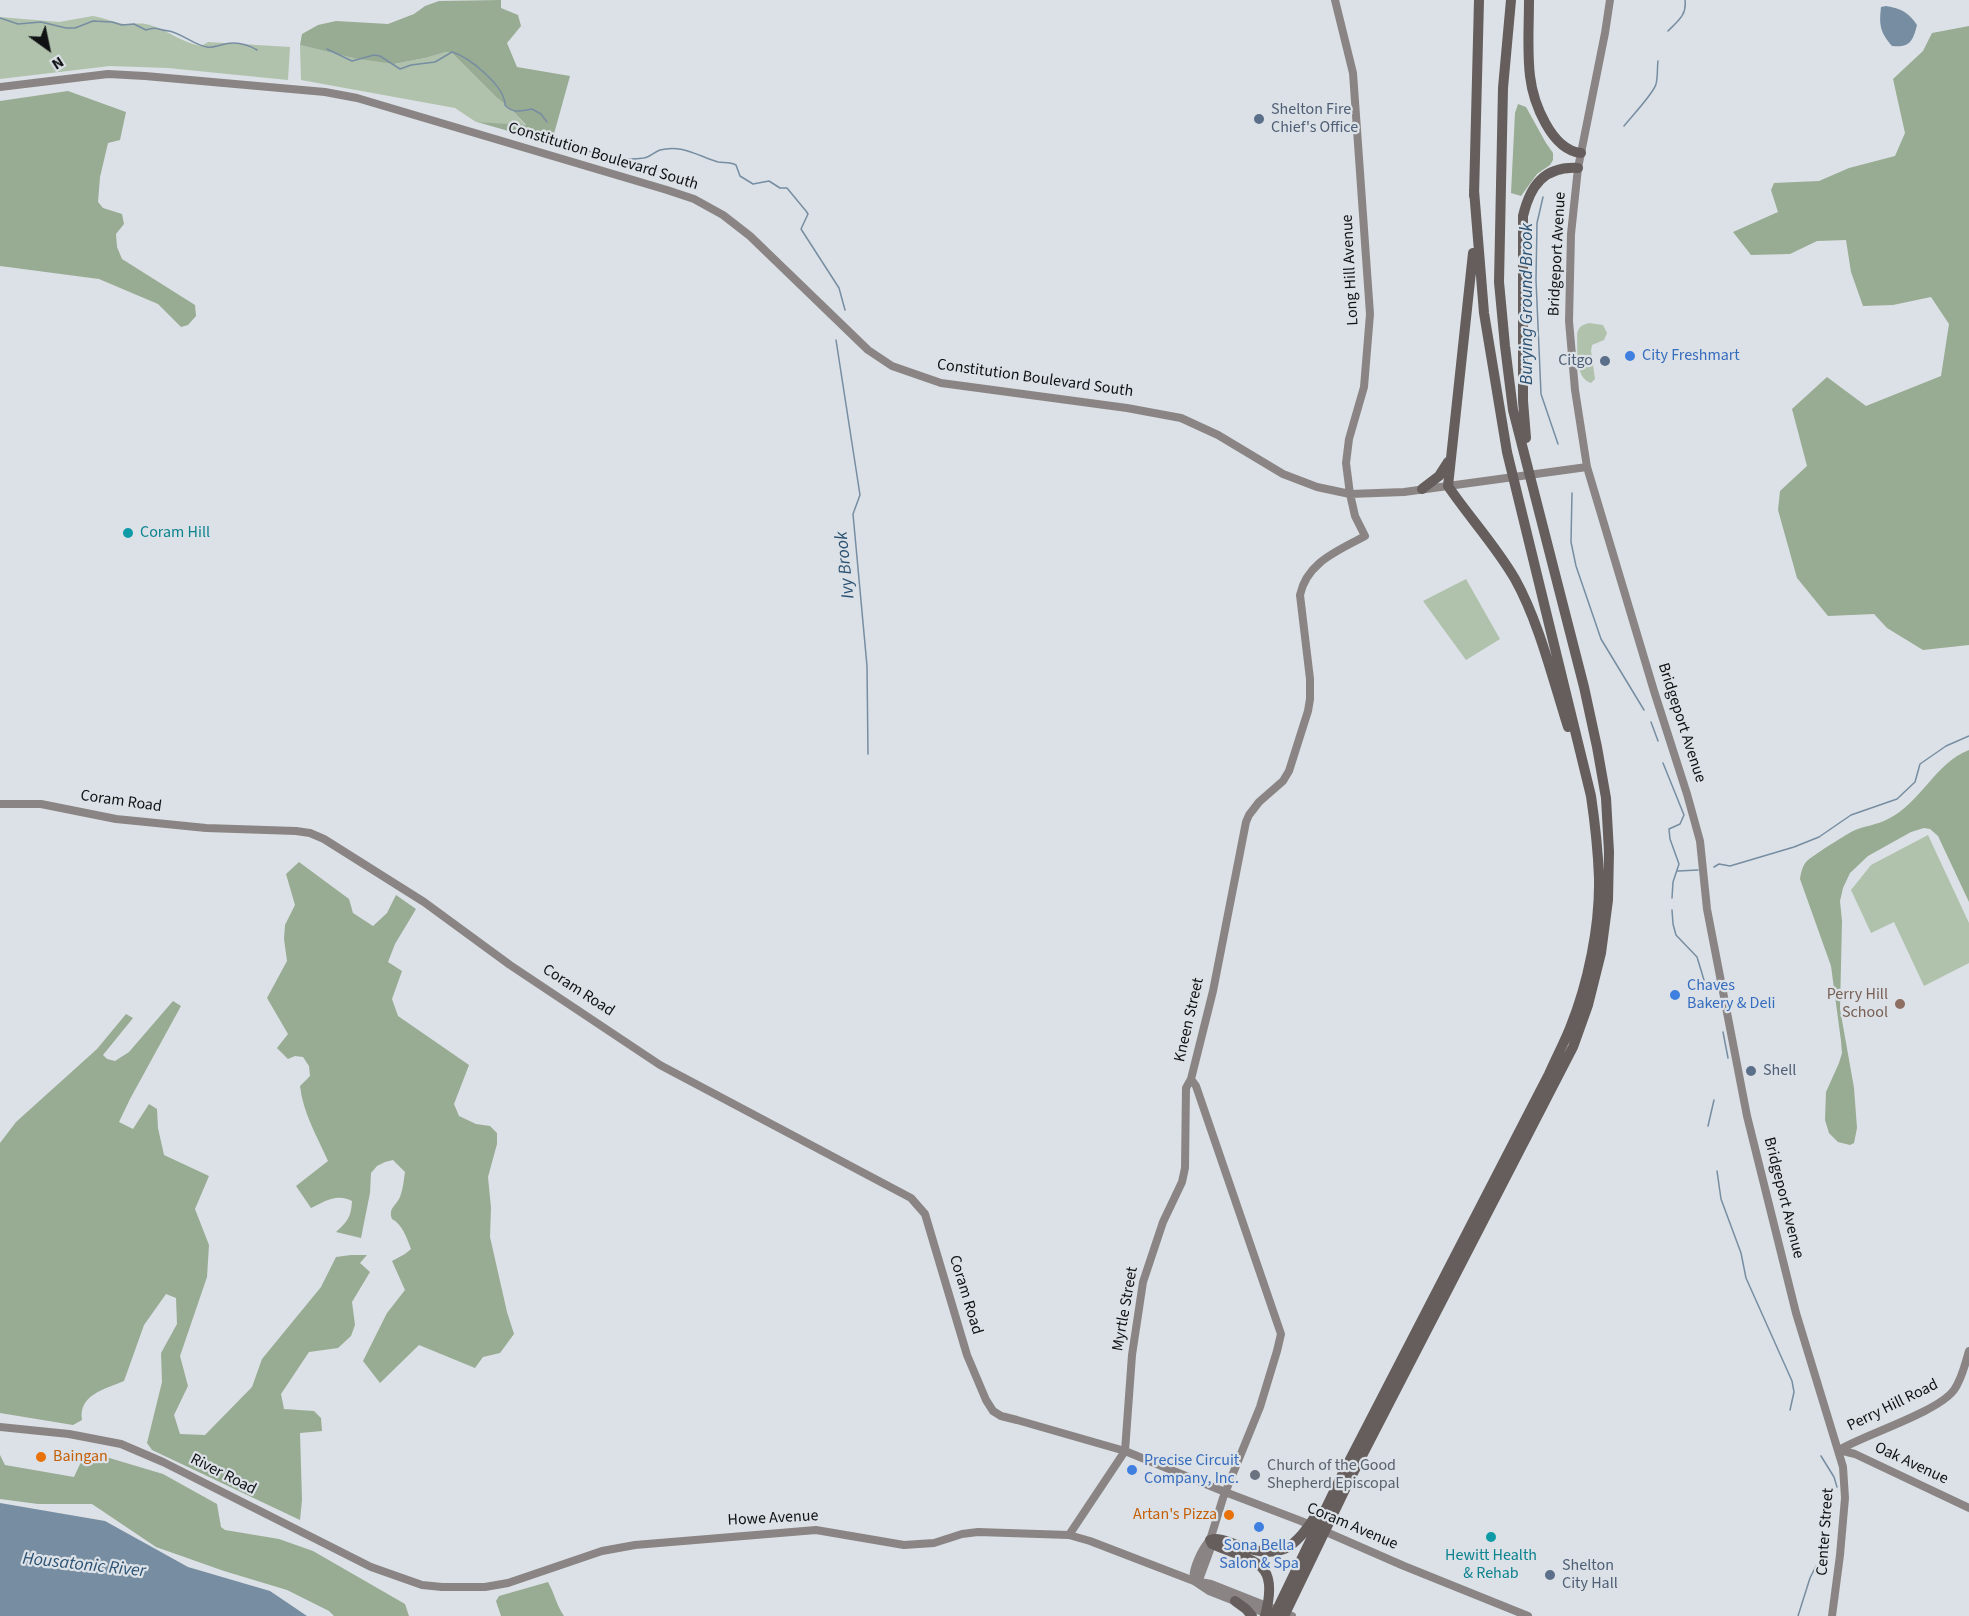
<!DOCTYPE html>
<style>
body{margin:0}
#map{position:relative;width:1969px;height:1616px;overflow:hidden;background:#dbe1e6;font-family:"Source Sans 3",sans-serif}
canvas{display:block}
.north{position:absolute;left:18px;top:18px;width:60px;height:60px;-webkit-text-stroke:4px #dbe1e6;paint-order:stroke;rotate:147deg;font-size:16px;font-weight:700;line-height:24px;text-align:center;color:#0f1113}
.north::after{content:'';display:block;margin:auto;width:21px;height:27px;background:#0f1113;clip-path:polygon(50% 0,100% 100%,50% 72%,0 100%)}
</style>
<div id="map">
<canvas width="1969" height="1616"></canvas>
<div class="north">N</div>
</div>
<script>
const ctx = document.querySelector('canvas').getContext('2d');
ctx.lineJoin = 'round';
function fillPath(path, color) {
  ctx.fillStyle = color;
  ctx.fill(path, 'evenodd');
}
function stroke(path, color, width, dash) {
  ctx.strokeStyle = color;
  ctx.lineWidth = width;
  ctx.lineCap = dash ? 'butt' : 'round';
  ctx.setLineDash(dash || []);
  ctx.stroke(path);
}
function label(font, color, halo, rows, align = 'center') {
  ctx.font = font + ' "Source Sans 3",sans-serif';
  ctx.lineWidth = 4.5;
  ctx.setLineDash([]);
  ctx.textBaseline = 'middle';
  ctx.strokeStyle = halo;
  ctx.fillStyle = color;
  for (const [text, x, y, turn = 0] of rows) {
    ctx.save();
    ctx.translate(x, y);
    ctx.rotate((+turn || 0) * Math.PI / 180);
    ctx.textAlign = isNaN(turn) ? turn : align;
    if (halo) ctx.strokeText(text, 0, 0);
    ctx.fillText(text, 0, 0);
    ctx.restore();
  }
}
const green = new Path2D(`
 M 93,16 C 102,17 119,24 125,24 C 136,24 142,22 153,26 C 170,32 184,43 201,46 L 208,42 L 290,47 L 288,80 L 168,68 L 110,66 L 0,79 L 0,17 L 59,22 Z
 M 300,45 L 353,58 L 367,58 L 394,64 L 425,58 L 446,52 L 451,52 L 496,97 L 513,111 L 526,126 L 476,122 L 455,108 L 301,80 Z
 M 1589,323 L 1603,325 L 1607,333 L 1604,340 L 1592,345 L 1591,351 L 1595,379 L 1591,383 C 1574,378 1578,348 1577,334 C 1579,326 1582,325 1589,323 Z
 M 1466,579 L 1500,639 L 1466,660 L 1423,601 Z
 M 1928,835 L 1969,923 L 1969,963 L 1924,986 L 1894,922 L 1871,933 L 1851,890 L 1871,865 Z`);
const forest = new Path2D(`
 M 501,0 L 501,8 L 518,15 L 521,26 L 507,43 L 517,67 L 570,76 L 554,134 L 540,140 L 477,122 L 526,125 L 513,111 L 496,97 L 451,52 L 446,52 L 425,58 L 394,64 L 353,58 L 300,45 L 302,34 L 318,25 L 336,21 L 388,24 L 414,14 L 425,6 L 439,1 Z
 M 1969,26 L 1969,645 L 1923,650 L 1887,628 L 1874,614 L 1828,616 L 1797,578 L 1778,510 L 1780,491 L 1807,466 L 1792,409 L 1827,377 L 1866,406 L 1941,376 L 1949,324 L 1931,297 L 1893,305 L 1863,306 L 1851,272 L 1846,240 L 1817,241 L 1790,254 L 1751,255 L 1733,232 L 1778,212 L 1771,190 L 1774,183 L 1819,181 L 1849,168 L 1895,156 L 1905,133 L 1893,79 L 1923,51 L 1932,33 Z
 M 68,91 L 126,112 L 120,140 L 108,143 L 100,177 L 98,202 L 103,208 L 122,214 L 124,224 L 116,234 L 117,247 L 122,259 L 195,305 L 196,316 L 188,325 L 181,327 L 158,304 L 99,279 L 0,266 L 0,101 Z
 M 1518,104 L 1526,107 L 1546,143 L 1553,153 L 1553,160 L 1550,165 L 1537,174 L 1521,196 L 1511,193 L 1515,113 Z
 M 1969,750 L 1969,902 L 1938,836 L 1930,829 L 1924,828 L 1911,832 L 1868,856 L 1850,873 L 1843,888 L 1840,901 L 1842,921 L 1840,1009 L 1854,1088 L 1857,1128 L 1854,1143 L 1850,1145 L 1838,1142 L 1829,1133 L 1825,1120 L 1826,1092 L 1839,1063 L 1842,1053 L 1841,1041 L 1831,966 L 1800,879 C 1801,873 1802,867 1806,862 C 1813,855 1844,836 1853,831 C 1864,826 1877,825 1888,819 C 1921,803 1935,763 1969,750 Z
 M 299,862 L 349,899 L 353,913 L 373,926 L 387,913 L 396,895 L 416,909 L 395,944 L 388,962 L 402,971 L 392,999 L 398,1016 L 469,1065 L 454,1104 L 459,1116 L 476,1124 L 490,1126 L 497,1133 L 497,1144 L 488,1177 L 491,1208 L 490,1237 L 507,1312 L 514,1334 L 500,1353 L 483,1357 L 475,1368 L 419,1345 L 380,1383 L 363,1361 L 387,1313 L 405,1290 L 392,1261 L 405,1254 L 411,1249 C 407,1238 402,1224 392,1219 C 388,1208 396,1206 400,1197 C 403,1189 404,1179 405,1172 L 393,1160 L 385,1162 L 377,1166 L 371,1173 L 370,1193 L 361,1238 L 336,1232 C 348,1221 351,1217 352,1201 C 337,1193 325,1201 311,1208 L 296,1186 L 328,1161 C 317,1136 303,1113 300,1086 L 310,1076 L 309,1066 L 303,1057 L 295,1056 L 288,1059 L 277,1048 L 288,1034 L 267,998 L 287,961 L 284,939 L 285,925 L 295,905 L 286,874 Z
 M 173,1001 L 181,1006 L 130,1099 L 119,1122 L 133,1129 L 149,1104 L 157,1109 L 158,1128 L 164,1155 L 209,1176 L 195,1209 L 209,1245 L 207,1277 L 180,1356 L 188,1386 L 174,1415 L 180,1434 L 205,1435 L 252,1387 L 262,1359 L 321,1287 L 336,1257 L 351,1255 L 367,1255 L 360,1263 L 370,1272 L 352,1302 L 355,1325 L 351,1336 L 338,1348 L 309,1352 L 281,1394 L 284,1409 L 314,1411 L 321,1418 L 322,1431 L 300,1433 L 302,1500 L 300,1520 L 152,1450 L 147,1443 L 162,1382 L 161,1353 L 177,1324 L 176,1298 L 166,1294 L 144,1325 L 124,1381 C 105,1389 78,1395 82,1420 L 73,1425 L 0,1413 L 0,1143 L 16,1122 L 97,1049 L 126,1014 L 133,1018 L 103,1055 L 107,1059 L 115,1061 L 129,1052 Z
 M 86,1451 L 163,1474 L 217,1504 L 221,1527 L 225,1530 L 279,1539 L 313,1551 L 405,1604 L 409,1616 L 334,1616 L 329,1611 L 287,1590 L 224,1571 L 156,1547 L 92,1504 L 38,1504 L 0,1499 L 0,1455 L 5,1465 L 74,1477 Z
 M 548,1582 C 555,1595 556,1604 564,1616 L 501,1616 L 496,1601 L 499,1596 Z`);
const water = new Path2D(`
 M 1886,6 C 1901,8 1909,13 1917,25 C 1913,41 1910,48 1892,46 C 1880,32 1879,25 1881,7 Z
 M 0,1503 L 105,1521 L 188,1567 L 270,1591 L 307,1616 L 0,1616 Z`);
const stream = new Path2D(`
 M 0,18 L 18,24 L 41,22 L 66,28 L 75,28 L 93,21 L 112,22 L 122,25 L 134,24 L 146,30 C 158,26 157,30 169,31 C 183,34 194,45 207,47 C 213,48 216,46 221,45 C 234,41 245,43 257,50
 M 1668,31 C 1678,21 1687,15 1685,0
 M 327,49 L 352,61 L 374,55 L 380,56 L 400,69 L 411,65 L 435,62 L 452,52 C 469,57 505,86 505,105 C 513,114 521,111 532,109 L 541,114 L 547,122
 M 1624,126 C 1631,117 1654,93 1656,84 C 1658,77 1657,68 1658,61
 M 574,142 C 591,157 622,161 644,158 C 650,157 654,152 660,150 C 682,144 698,156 718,162 C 724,163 730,162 736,165 L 740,176 L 753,184 L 769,181 L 780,188 L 787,188 L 806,211 L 808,214 L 801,229 L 839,288 L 845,310
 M 1543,197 L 1537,223 L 1536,280 L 1541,394 L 1558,444
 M 836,340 L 860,495 L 853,514 L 867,666 L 868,754
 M 1572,493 L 1571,542 L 1576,566 L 1601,639 L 1644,710
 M 1651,722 L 1658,741
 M 1663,763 L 1684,815 L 1680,824 L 1669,829 L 1670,839 L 1679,864 L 1673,882 L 1672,898
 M 1714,867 L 1719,864 L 1730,866 L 1794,847 L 1819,837 L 1851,815 L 1897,799 L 1915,782 L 1920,764 L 1946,746 L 1969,736
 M 1678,871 L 1698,870
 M 1672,910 L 1673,924 L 1676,935 L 1697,957 L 1704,980
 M 1723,1032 L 1728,1058
 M 1708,1126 L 1714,1100
 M 1717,1171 L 1721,1199 L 1741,1253 L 1746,1278 L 1792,1381 L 1794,1392 L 1790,1410
 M 1821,1456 L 1834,1477 L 1837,1487
 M 1798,1616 L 1810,1578 L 1816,1566`);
const secondary = new Path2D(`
 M 1610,0 L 1605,33 L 1578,168 L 1571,234 L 1569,321 L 1575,390 L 1587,467 L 1654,691 L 1687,794 L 1700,841 L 1707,909 L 1747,1116 L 1796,1313 L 1843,1467 L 1845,1498 L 1840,1555 L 1832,1616
 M 0,87 L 108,74 L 145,76 L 325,92 L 357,98 L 667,190 L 694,199 L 723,215 L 750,236 L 868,350 L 892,366 L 941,383 L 1127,408 L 1181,418 L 1218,435 L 1283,474 L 1317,487 L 1350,494 L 1404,492 L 1587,467
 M 0,804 L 41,804 L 116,819 L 206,828 L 296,831 L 310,833 L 324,839 L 424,902 L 510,965 L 660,1065 L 911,1198 L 925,1214 L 967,1355 L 986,1400 L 993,1411 L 1001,1416 L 1017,1420 L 1125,1451 L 1225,1492 L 1301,1521 L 1404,1566 L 1528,1616
 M 0,1427 L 69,1434 L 121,1444 L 163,1462 L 371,1567 L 422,1585 L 442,1587 L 485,1587 L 508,1583 L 602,1551 L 635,1545 L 816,1530 L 904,1545 L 934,1543 L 962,1534 L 978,1532 L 1069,1535 L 1090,1541 L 1194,1581 L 1209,1591 L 1270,1615
 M 1839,1450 C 1866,1434 1938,1412 1954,1390 C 1962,1379 1965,1364 1969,1351
 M 1839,1450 L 1855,1454 L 1969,1508
 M 1069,1535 L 1125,1451 L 1132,1355 L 1143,1282 L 1163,1222 L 1182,1182 L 1185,1168 L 1186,1088 L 1191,1079
 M 1194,1581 L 1200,1577 L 1210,1550 L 1210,1540 L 1223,1498 L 1260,1407 L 1277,1351 L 1281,1334 L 1196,1086 L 1191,1079 L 1213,991 L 1246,822 L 1249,815 L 1259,802 L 1283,781 L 1289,771 L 1308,711 L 1310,699 L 1310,679 L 1300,595 C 1307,562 1338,551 1365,536 L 1355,516 L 1350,494 L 1346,463 L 1349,439 L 1364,387 L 1370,314 L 1353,73 L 1335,0
 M 1194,1581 C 1191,1571 1202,1548 1210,1540
 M 1195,1581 L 1211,1584 L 1292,1616`);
const highway = new Path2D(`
 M 1529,0 C 1529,25 1527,51 1530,76 C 1533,102 1551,150 1581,153
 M 1474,196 L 1479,0
 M 1473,253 L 1448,486 C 1469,517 1496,546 1515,579 C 1539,622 1553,680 1568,727
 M 1526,438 L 1523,401 L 1523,216 C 1530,186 1544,166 1578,168
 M 1422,489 L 1439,476 L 1448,462
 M 1210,1540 C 1219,1537 1228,1542 1237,1545 C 1276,1559 1292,1553 1314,1518
 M 1210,1540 L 1212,1544 C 1255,1563 1280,1560 1265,1616
 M 1235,1601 L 1246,1609 L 1252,1616
 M 1274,1616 L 1342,1475 L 1549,1074 C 1556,1058 1564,1043 1570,1028 C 1588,984 1600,926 1599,878 C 1598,851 1595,823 1591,796 L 1507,452 L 1484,313 L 1474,190
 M 1284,1616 L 1350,1479 L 1573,1047 L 1588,1005 L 1601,953 L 1608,900 L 1609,852 L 1606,798 L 1597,747 L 1584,687 L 1513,410 L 1505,346 L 1499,282 L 1503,88 L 1511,0`);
const markers = [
 [1259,119,6,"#5c6f8a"],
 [1630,356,6,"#3f7fe0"],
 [1605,361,6,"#5c6f8a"],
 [128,533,6,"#0f9aa8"],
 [1675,995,6,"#3f7fe0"],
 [1900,1004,6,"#8d6e63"],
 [1751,1071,6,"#5c6f8a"],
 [41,1457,6,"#e8710a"],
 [1132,1470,6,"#3f7fe0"],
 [1255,1475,6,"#6b7280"],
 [1229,1515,6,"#e8710a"],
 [1259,1527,6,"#3f7fe0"],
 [1491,1537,6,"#0f9aa8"],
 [1550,1575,6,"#5c6f8a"]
];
const serviceNames = [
 ["Shelton Fire",1271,110],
 ["Chief's Office",1271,128],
 ["Citgo",1593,361,"right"],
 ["Shell",1763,1071],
 ["Shelton",1562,1566],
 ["City Hall",1562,1584]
];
const streetNames = [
 ["Constitution Boulevard South",603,157,17],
 ["Bridgeport Avenue",1558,254,-87],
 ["Long Hill Avenue",1351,270,-93],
 ["Constitution Boulevard South",1035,379,8],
 ["Bridgeport Avenue",1681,723,72],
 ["Coram Road",121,802,8],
 ["Coram Road",578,991,33],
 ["Kneen Street",1190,1020,-77],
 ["Bridgeport Avenue",1783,1198,76],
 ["Coram Road",965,1295,73],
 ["Myrtle Street",1126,1309,-80],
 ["Perry Hill Road",1893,1406,-26],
 ["Oak Avenue",1911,1464,25],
 ["River Road",223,1475,27],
 ["Howe Avenue",773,1519,-3],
 ["Coram Avenue",1352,1527,23],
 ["Center Street",1826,1532,-86]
];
const shopNames = [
 ["City Freshmart",1642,356],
 ["Chaves",1687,986],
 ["Bakery & Deli",1687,1004],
 ["Precise Circuit",1144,1461],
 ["Company, Inc.",1144,1479],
 ["Sona Bella",1259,1546,"center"],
 ["Salon & Spa",1259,1564,"center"]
];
const cultureNames = [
 ["Coram Hill",140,533],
 ["Hewitt Health",1491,1556,"center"],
 ["& Rehab",1491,1574,"center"]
];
const educationNames = [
 ["Perry Hill",1888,995],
 ["School",1888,1013]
];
const foodNames = [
 ["Baingan",53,1457],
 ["Artan's Pizza",1217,1515,"right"]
];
const worshipNames = [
 ["Church of the Good",1267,1466],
 ["Shepherd Episcopal",1267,1484]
];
const waterNames = [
 ["Burying Ground Brook",1528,304,-90],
 ["Ivy Brook",846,565,-96],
 ["Housatonic River",84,1566,6]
];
fillPath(green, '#b0c2ac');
fillPath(forest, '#98ab93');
fillPath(water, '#778da2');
stroke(stream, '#778da2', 1.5);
stroke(secondary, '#8a8584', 8);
stroke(highway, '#655e5c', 10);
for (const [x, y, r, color] of markers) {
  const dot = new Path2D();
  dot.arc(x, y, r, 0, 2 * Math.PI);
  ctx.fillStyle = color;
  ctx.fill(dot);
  stroke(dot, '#dbe1e6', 2);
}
label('16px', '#4e5e75', '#dbe1e6', serviceNames, 'left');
label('16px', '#0f1113', '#dbe1e6', streetNames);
label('16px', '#366cbe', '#dbe1e6', shopNames, 'left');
label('16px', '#0d838f', '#dbe1e6', cultureNames, 'left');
label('16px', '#785e54', '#dbe1e6', educationNames, 'right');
label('16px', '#c56008', '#dbe1e6', foodNames, 'left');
label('16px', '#5b616d', '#dbe1e6', worshipNames, 'left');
label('italic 18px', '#2c5273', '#dbe1e6', waterNames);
</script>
